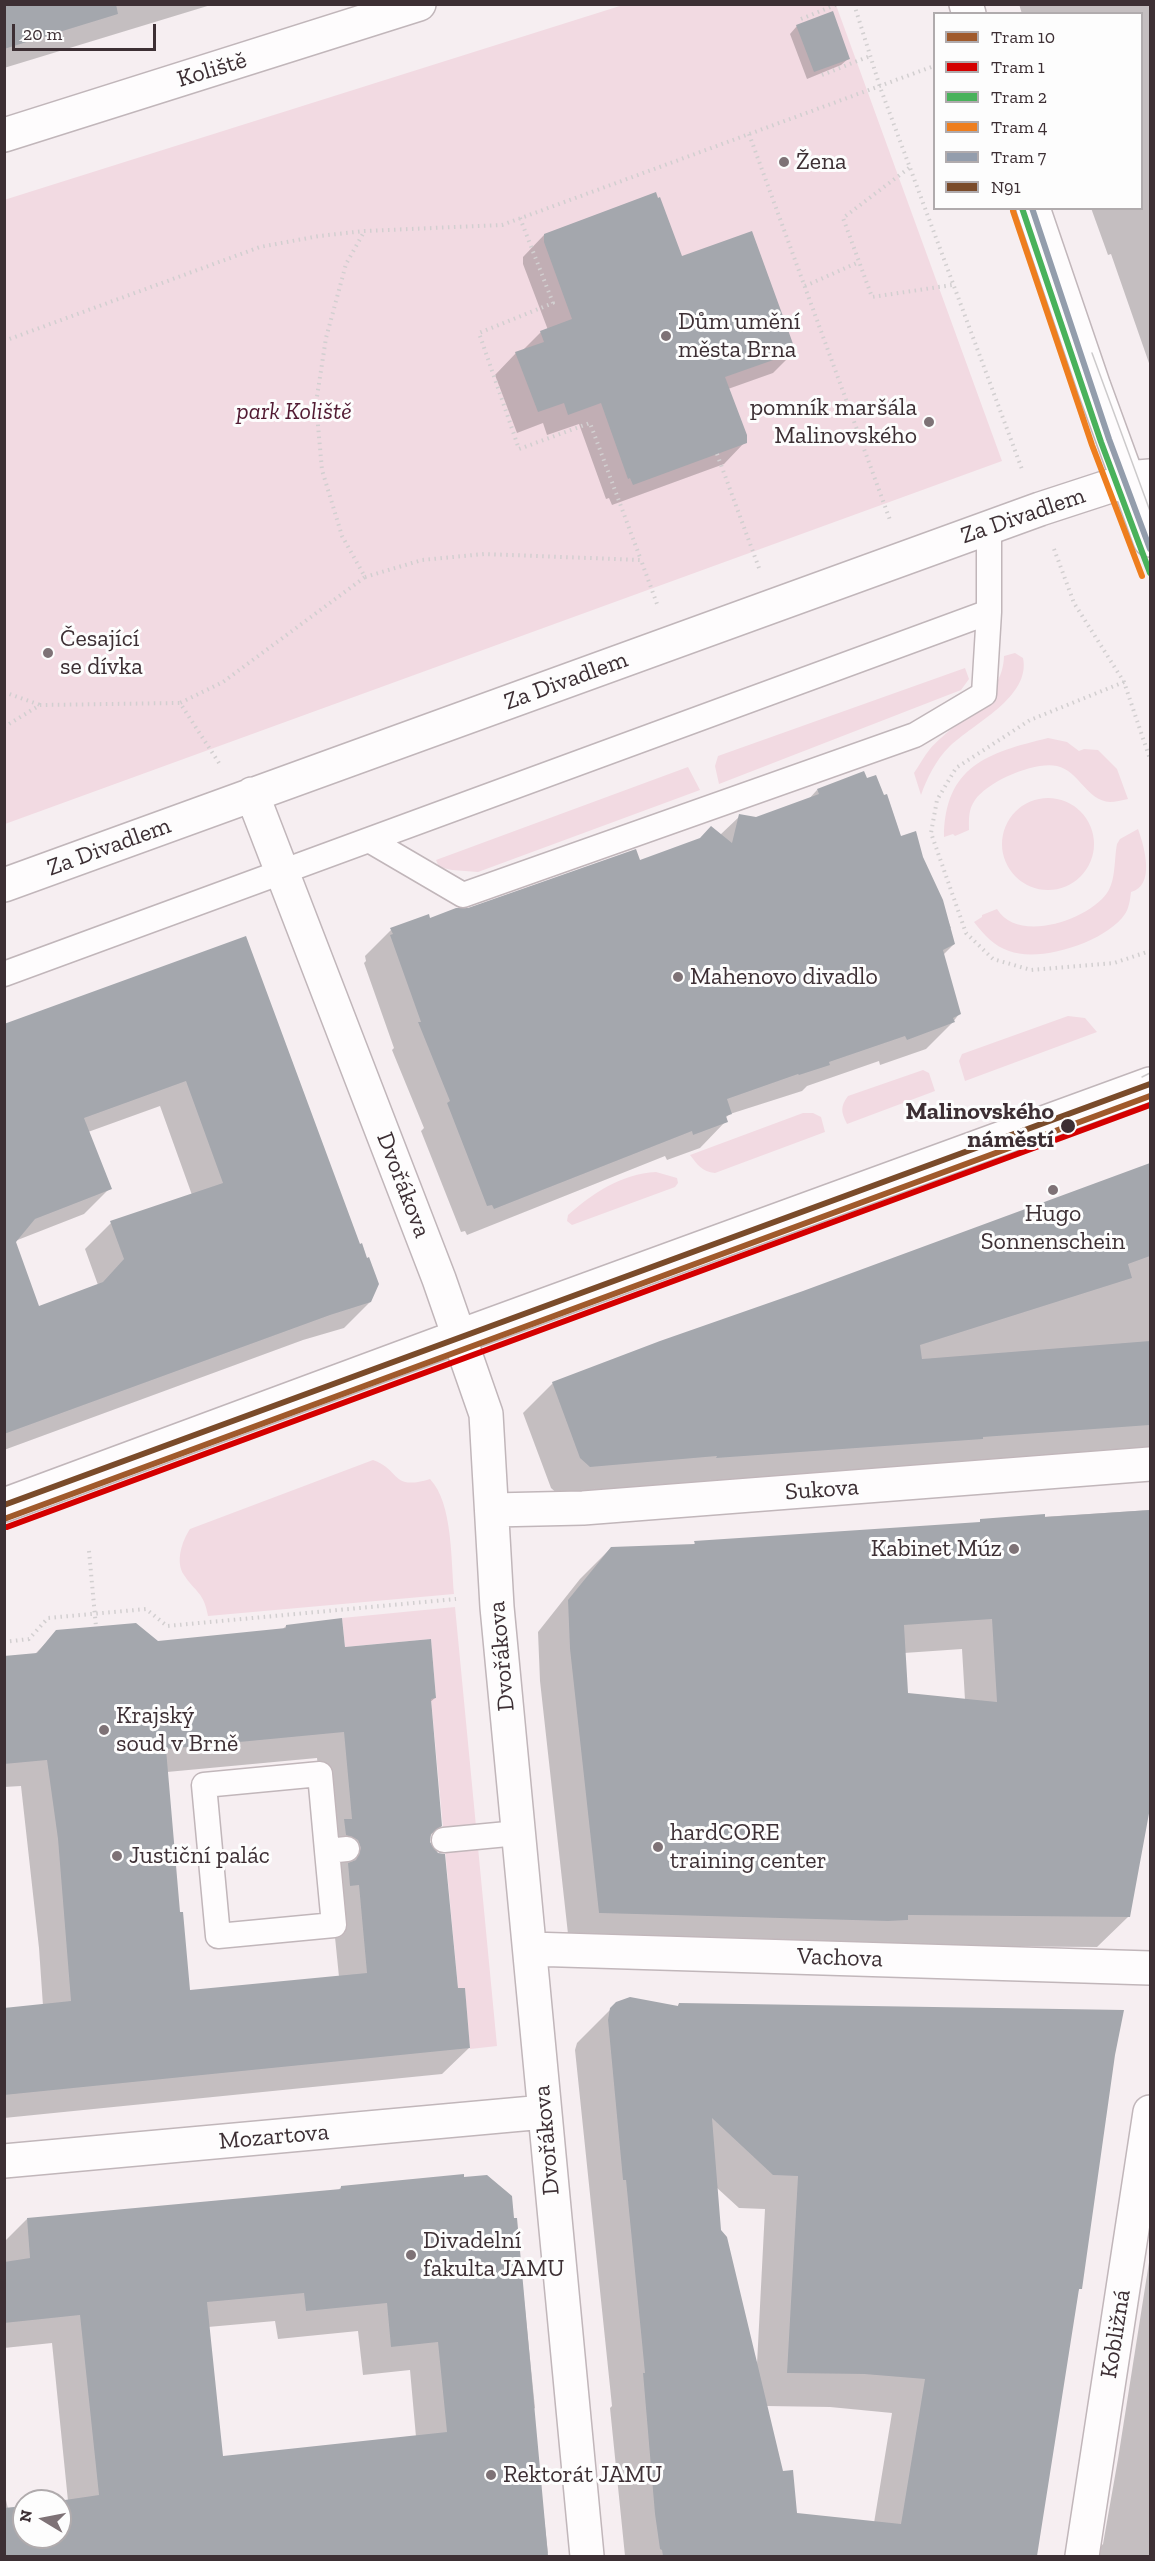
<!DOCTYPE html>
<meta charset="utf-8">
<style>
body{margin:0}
#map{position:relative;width:1155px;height:2561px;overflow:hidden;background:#f6eef1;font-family:"Zilla Slab",serif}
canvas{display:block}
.frame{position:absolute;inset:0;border:6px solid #3d2f34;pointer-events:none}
.legend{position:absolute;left:933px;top:12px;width:210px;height:198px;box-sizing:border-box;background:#fdfdfd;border:2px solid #b0abad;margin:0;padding:8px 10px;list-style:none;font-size:18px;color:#3d2f34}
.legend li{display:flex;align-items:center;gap:12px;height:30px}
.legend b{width:30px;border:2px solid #b0abad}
.north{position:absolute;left:12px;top:2489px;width:60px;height:60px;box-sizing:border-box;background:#fdfdfd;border:2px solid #b0abad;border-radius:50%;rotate:280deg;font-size:16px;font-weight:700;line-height:24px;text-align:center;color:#3d2f34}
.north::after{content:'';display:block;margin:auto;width:21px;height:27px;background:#7e7276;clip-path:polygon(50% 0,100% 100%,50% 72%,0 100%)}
.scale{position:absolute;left:12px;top:24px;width:144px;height:27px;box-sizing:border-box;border:3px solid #3d2f34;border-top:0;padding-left:8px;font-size:18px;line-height:21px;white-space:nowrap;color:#3d2f34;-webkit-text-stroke:4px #fdfdfd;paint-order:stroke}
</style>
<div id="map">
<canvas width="1155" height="2561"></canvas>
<div class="frame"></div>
<ul class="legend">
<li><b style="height:8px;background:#a05a2c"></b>Tram 10</li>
<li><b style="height:8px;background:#d40000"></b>Tram 1</li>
<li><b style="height:8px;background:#49b25b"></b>Tram 2</li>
<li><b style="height:8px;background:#ee7e1e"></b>Tram 4</li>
<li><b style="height:8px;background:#939dac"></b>Tram 7</li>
<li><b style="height:8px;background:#7a4b2a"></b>N91</li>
</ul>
<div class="north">N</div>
<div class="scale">20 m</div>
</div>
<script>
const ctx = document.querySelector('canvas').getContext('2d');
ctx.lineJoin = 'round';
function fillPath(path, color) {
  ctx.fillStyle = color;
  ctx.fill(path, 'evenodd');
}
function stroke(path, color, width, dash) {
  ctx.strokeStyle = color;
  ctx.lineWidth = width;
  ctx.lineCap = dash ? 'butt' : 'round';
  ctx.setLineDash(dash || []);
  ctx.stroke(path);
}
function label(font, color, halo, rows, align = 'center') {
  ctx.font = font + ' "Zilla Slab",serif';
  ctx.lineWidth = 6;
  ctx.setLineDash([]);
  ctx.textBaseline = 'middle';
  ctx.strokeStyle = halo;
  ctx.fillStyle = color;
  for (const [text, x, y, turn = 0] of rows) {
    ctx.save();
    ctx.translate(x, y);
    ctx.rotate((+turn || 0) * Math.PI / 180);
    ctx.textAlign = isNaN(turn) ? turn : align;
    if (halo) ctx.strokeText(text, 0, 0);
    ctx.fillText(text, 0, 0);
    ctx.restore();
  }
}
const green = new Path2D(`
 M 623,5 L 836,5 L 1002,461 L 5,824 L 4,200 Z
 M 1015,653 L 1023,658 C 1031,697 974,723 949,747 C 936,760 927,778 921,795 L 914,773 C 919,766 924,756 930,749 C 956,720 1003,699 1004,656 Z
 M 965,668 L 969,679 L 961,690 L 719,784 L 715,766 L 718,756 Z
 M 1048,738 L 1067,742 L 1079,751 L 1084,749 L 1098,750 L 1117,769 L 1128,799 C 1122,800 1115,802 1110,802 C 1087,801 1079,771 1057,766 C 1035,761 988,781 975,800 C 968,810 969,819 969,830 L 955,836 L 953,834 L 944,837 C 945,766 987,753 1048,738 Z
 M 688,767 L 700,790 L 478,872 L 452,870 L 439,867 L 436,860 Z
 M1002 844a46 46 0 1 1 92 0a46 46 0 1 1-92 0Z
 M 1138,829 C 1145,848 1155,886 1131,892 C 1130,900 1129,908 1125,914 C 1106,942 1040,963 1009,951 C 994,946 984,935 974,922 L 982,917 L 982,915 L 997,909 C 1018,944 1088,920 1107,893 C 1116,880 1114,859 1117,844 L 1120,839 Z
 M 1068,1016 L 1085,1018 L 1097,1032 L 965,1081 L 959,1061 L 962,1054 Z
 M 923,1070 L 929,1073 L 935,1091 L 847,1124 C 841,1112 840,1107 848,1096 Z
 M 803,1113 L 813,1113 L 821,1117 L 825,1132 L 715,1173 C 702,1172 697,1164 690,1155 Z
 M 656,1172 L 677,1178 L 678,1183 L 675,1187 L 572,1225 L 567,1221 L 568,1215 C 593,1193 621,1174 656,1172 Z
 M 373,1460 C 401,1470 391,1491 430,1479 C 453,1503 451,1562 454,1594 L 208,1616 C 204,1592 195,1592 184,1575 C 175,1562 182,1541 190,1529 Z
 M 455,1607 L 497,2046 L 470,2049 L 465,1989 L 458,1988 L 431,1699 L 436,1698 L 431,1639 L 345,1647 L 342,1618 Z`);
const shadow = new Path2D(`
 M 4,4 L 214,4 L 4,68 Z
 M 1019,4 L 1150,4 L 1150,366 L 1111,254 L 1108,255 L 1091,208 L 1142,208 L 1142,14 L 1022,14 Z
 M 797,26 L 849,58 L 841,65 L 807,79 L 790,34 Z
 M 544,235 L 681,258 L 795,351 L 773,373 L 728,389 L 745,442 L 724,464 L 612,505 L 609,498 L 606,499 L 579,424 L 547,435 L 543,423 L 517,433 L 495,375 L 516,353 L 522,351 L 541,332 L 548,330 L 523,264 L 523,257 Z
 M 817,790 L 900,838 L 922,857 L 951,928 L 949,929 L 954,944 L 943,955 L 959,1014 L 953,1022 L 926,1049 L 880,1065 L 879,1061 L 807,1086 L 802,1091 L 730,1114 L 725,1118 L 726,1121 L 700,1148 L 667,1160 L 665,1156 L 467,1235 L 465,1231 L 461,1232 L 421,1131 L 424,1128 L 392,1050 L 394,1048 L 364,963 L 366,961 L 365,956 L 391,930 L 639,862 L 720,835 L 740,816 L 756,819 L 807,801 Z
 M 245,938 L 359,1246 L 370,1302 L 344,1328 L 303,1340 L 4,1450 L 4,1025 ZM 160,1106 L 192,1195 L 111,1223 L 85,1249 L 98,1285 L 38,1307 L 15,1241 L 84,1214 L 110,1188 L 88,1132 Z
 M 1150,1165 L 1150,1452 L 560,1496 L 551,1488 L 523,1413 L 553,1383 Z
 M 1150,1510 L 1150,1801 L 1128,1917 L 1097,1947 L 569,1943 L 540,1681 L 538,1632 L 580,1579 L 611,1548 L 693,1545 L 695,1543 L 978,1524 L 981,1521 ZM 962,1649 L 965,1700 L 906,1694 L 904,1653 Z
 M 286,1626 L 344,1648 L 435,1698 L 429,1703 L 441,1825 L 429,1837 L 428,1842 L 437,1854 L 457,1989 L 469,2048 L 442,2074 L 4,2118 L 4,2010 L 43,2006 L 39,1948 L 21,1786 L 4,1787 L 4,1658 L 34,1655 L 57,1632 L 157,1643 L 282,1630 ZM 317,1758 L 339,1977 L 189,1992 L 179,1914 L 167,1772 Z
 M 617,2003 L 677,2007 L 679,2004 L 1114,2054 L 1080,2288 L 1078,2291 L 1036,2556 L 625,2556 L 610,2408 L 612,2406 L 575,2050 L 577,2043 ZM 716,2187 L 739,2208 L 765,2209 L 757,2364 L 720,2231 ZM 766,2406 L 830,2407 L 892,2413 L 874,2523 L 796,2515 L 782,2473 Z
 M 463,2179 L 513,2220 L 516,2220 L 535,2408 L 532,2410 L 548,2553 L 544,2556 L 4,2556 L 4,2491 L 8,2509 L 24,2507 L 24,2537 L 60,2537 L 60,2502 L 68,2501 L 52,2343 L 4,2348 L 4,2242 L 27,2219 L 338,2191 L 341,2187 ZM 275,2321 L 278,2339 L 358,2331 L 363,2375 L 410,2370 L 416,2437 L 222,2458 L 208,2327 Z
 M 1150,2256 L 1150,2556 L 1098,2556 L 1099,2548 L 1103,2544 L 1118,2459 Z`);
const building = new Path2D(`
 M 4,4 L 116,4 L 118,14 L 4,49 Z
 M 833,11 L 850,59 L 814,72 L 796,25 Z
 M 656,192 L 658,198 L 660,197 L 682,256 L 752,231 L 796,352 L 725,377 L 747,435 L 747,443 L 633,485 L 630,478 L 628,479 L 601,403 L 568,415 L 564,403 L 538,412 L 515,352 L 544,342 L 540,331 L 572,319 L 544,242 L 544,234 Z
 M 864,771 L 867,778 L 876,775 L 884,795 L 887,794 L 901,836 L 916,831 L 923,857 L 943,900 L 955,944 L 943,950 L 961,1014 L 953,1018 L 955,1022 L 907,1040 L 905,1036 L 829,1062 L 830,1065 L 799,1075 L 798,1074 L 727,1099 L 732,1114 L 726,1116 L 728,1122 L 693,1135 L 692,1131 L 494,1209 L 492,1205 L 487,1206 L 447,1103 L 450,1101 L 418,1022 L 421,1022 L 390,935 L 393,934 L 390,928 L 429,914 L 430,918 L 456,908 L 468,908 L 636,849 L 640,860 L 700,838 L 711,826 L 732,843 L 739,814 L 756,817 L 819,794 L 817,789 Z
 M 246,936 L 360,1244 L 362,1243 L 367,1258 L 369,1257 L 379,1284 L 371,1302 L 330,1315 L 4,1434 L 4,1024 ZM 186,1081 L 223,1183 L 110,1221 L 124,1259 L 103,1282 L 39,1306 L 16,1242 L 35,1219 L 112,1189 L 84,1118 Z
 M 1150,1163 L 1150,1256 L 1128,1264 L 1132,1278 L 920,1345 L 922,1359 L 1150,1341 L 1150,1425 L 983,1437 L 983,1439 L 716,1458 L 717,1456 L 590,1467 L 580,1458 L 552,1382 L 660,1341 L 803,1291 Z
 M 1150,1510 L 1150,1808 L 1130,1917 L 908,1915 L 908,1920 L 888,1921 L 599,1913 L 570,1649 L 568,1600 L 611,1547 L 695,1544 L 694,1541 L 980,1522 L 980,1519 L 1045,1514 L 1045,1517 ZM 992,1619 L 997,1702 L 908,1693 L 904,1625 Z
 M 342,1618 L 345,1647 L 431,1639 L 436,1698 L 431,1699 L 442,1826 L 431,1834 L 430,1842 L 438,1853 L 445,1854 L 458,1988 L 465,1988 L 470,2048 L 4,2095 L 4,2008 L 71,2001 L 58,1839 L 47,1760 L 4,1764 L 4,1656 L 37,1653 L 56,1630 L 136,1623 L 158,1641 L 286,1628 L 286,1625 ZM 344,1732 L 352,1819 L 344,1819 L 346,1835 L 358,1840 L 361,1848 L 356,1860 L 348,1863 L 350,1886 L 359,1885 L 367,1973 L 190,1990 L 183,1912 L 180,1912 L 166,1749 Z
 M 630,1997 L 678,2006 L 679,2003 L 1124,2010 L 1115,2055 L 1082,2289 L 1079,2289 L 1037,2556 L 663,2556 L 662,2550 L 660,2549 L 655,2514 L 643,2373 L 645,2373 L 626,2180 L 623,2180 L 608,2020 L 610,2008 L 616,2002 ZM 712,2118 L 773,2175 L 798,2176 L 787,2373 L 864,2374 L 925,2379 L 901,2524 L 797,2513 L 793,2470 L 783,2471 L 727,2237 L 721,2230 Z
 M 464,2174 L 464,2177 L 487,2175 L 512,2196 L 514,2218 L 517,2218 L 548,2556 L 4,2556 L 4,2508 L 24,2506 L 24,2537 L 60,2537 L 60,2501 L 58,2501 L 99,2495 L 80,2315 L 4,2323 L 4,2262 L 30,2258 L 27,2218 L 341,2189 L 341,2186 ZM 304,2293 L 306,2311 L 387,2303 L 391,2347 L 438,2342 L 447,2432 L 223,2456 L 207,2302 Z`);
const path = new Path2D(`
 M 854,4 L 880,87 L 1023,472
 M 801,19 L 838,4
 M 822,75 L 870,56
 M 749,134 L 890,520
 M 909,168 L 843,218 L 872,297 L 952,285
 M 520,218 L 553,303 L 479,333 L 519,449 L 590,423 L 641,560
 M 805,286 L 859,262
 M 4,341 L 260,247 L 319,236 L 364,231 L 502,225 L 934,66
 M 717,454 L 759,568
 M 1054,549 L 1074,603 L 1124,682 L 1150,759
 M 365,577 L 422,560 L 484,554 L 641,560 L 657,604
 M 1124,682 L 1030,720 L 956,768 L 937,800 L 931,833 L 966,933 L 993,959 L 1031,970 L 1114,963 L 1150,951
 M 4,692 L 40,705
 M 4,727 L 40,705 L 180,703
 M 219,763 L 180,703 L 223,682 L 365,577 L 342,536 L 322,470 L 316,403 L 326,338 L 346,264 L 364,232
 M 89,1551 L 96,1627
 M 4,1642 L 29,1639 L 48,1618 L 146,1609 L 167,1626 L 456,1599`);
const lane = new Path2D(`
 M 369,840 L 463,895 L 915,735 L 984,694 L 989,612
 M 4,974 L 989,612 L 989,528
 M 444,1840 L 518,1833
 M 327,1851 L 334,1925 L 218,1936 L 204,1785 L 320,1774 L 327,1851 L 347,1849`);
const street = new Path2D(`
 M 966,4 L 969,14
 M 1033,208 L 1094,387 L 1150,540
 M 252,794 L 439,1279 L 486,1414 L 497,1607 L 587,2556
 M 4,885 L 1040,509 L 1138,477 L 1150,476
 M 4,1505 L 460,1336 L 1150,1084
 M 493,1510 L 583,1508 L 1150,1464
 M 530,1949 L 1150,1968
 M 4,2161 L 544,2112
 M 1082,2556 L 1150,2112`);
const secondary = new Path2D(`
 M 4,135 L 419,4`);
const tram = new Path2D(`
 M 1092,353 L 1150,511
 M 1142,1077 L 1150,1073`);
const bus1 = new Path2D(`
 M 4,1505 L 1150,1084`);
const tram1 = new Path2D(`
 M 4,1519 L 1150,1096`);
const tram2 = new Path2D(`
 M 7,1527 L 1150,1105`);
const tram3 = new Path2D(`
 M 1022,208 L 1101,442 L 1150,573`);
const tram4 = new Path2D(`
 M 1013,211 L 1092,445 L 1142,576`);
const tram5 = new Path2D(`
 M 1032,208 L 1109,439 L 1150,549`);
const markers = [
 [784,162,6,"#7e7276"],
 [666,336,6,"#7e7276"],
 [929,422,6,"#7e7276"],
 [48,653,6,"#7e7276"],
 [678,977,6,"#7e7276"],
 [1068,1126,8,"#3d2f34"],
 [1053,1190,6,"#7e7276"],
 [1014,1549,6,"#7e7276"],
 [104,1730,6,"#7e7276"],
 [658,1847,6,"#7e7276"],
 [117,1856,6,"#7e7276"],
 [411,2255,6,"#7e7276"],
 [491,2475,6,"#7e7276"]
];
const streetNames = [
 ["Koliště",212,70,-17],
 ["Za Divadlem",1023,516,-19],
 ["Za Divadlem",566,681,-20],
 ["Za Divadlem",109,847,-20],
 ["Dvořákova",403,1185,69],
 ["Sukova",822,1490,-4],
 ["Dvořákova",502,1656,-95],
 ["Vachova",840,1958,2],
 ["Mozartova",274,2137,-5],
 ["Dvořákova",547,2140,-95],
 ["Kobližná",1116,2334,-81]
];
const poiNames = [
 ["Žena",796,162],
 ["Dům umění",678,322],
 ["města Brna",678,350],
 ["pomník maršála",917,408,"right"],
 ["Malinovského",917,436,"right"],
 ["Česající",60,639],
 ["se dívka",60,667],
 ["Mahenovo divadlo",690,977],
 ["Hugo",1053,1214,"center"],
 ["Sonnenschein",1053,1242,"center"],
 ["Kabinet Múz",1002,1549,"right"],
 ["Krajský",116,1716],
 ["soud v Brně",116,1744],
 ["hardCORE",670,1833],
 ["training center",670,1861],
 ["Justiční palác",129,1856],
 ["Divadelní",423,2241],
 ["fakulta JAMU",423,2269],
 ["Rektorát JAMU",503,2475]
];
const parkNames = [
 ["park Koliště",294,412]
];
const stopNames = [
 ["Malinovského",1054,1112],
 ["náměstí",1054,1140]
];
fillPath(green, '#f2dae2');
fillPath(shadow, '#0003');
fillPath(building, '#a4a7ad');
stroke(lane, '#c1b6ba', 27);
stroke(street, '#c1b6ba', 36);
stroke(secondary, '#c1b6ba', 36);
stroke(path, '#d2cfd0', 4, [1.5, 4.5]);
stroke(lane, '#fefcfd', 24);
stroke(street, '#fefcfd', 33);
stroke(secondary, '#fefcfd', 33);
stroke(tram, '#cccacb', 1.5);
stroke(bus1, '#7a4b2a', 6);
stroke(tram1, '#a05a2c', 6);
stroke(tram2, '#d40000', 6);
stroke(tram3, '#49b25b', 6);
stroke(tram4, '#ee7e1e', 6);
stroke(tram5, '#939dac', 6);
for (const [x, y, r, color] of markers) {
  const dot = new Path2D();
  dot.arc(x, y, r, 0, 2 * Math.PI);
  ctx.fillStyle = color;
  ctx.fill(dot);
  stroke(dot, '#fdfdfd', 2);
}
label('24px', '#3d2f34', '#fdfdfd', streetNames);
label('24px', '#3d2f34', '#fdfdfd', poiNames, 'left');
label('italic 24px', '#521b33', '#fdfdfd', parkNames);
label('bold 24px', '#3d2f34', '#fdfdfd', stopNames, 'right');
</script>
